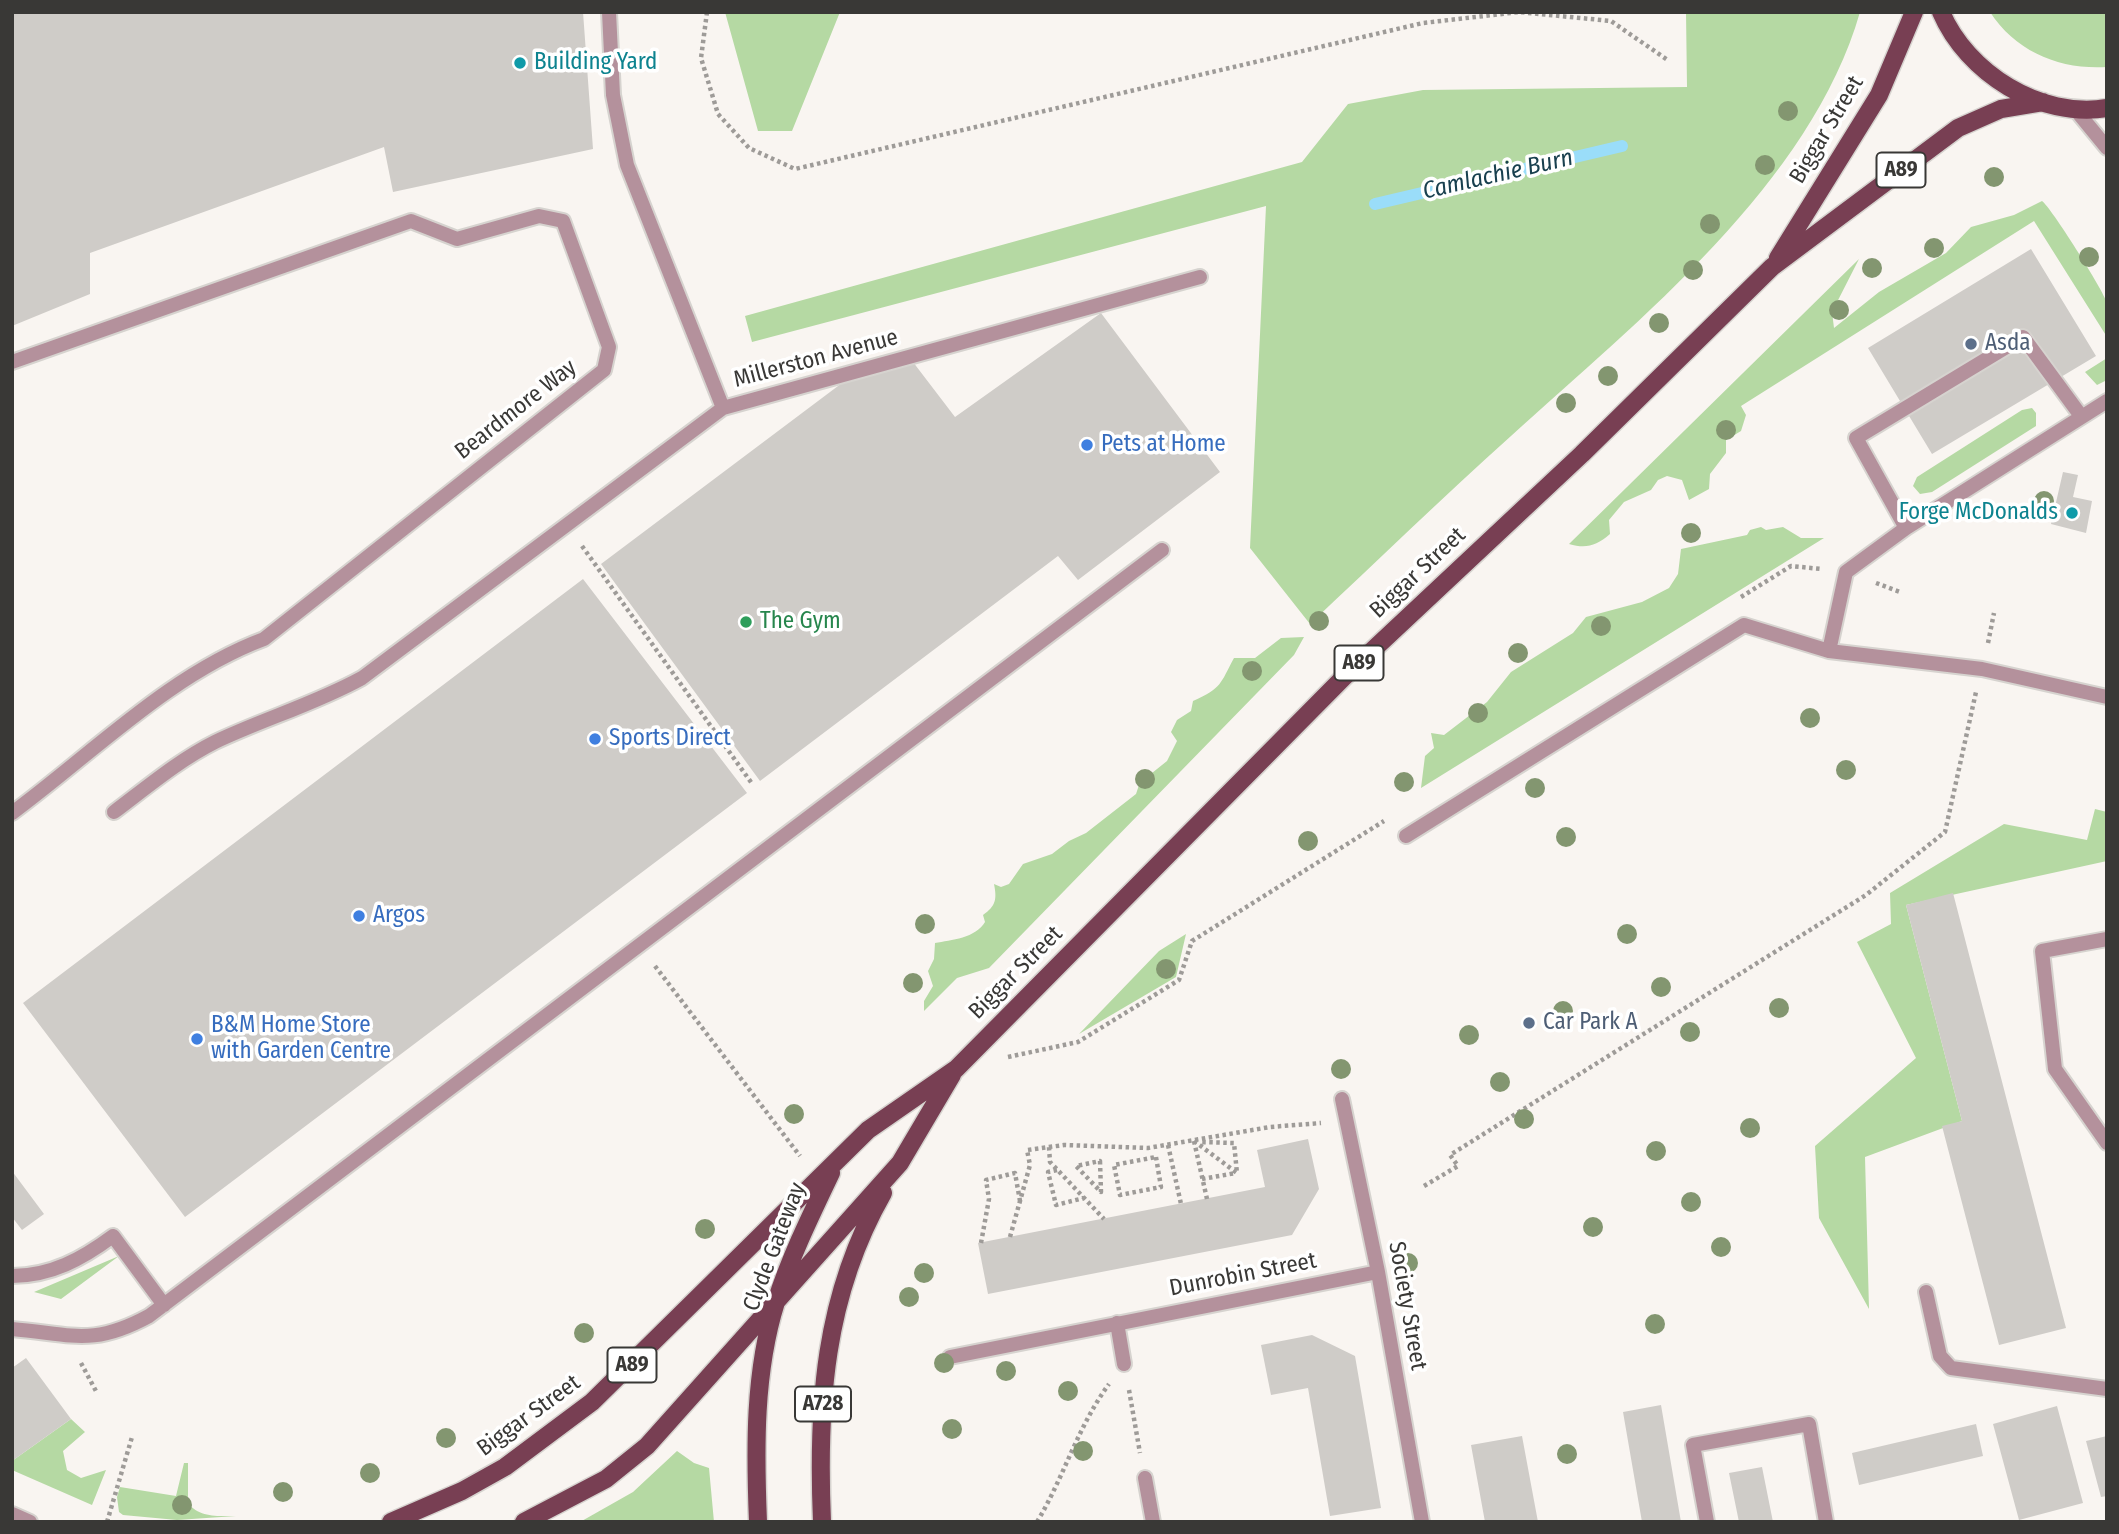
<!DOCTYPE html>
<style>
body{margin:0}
#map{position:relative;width:2119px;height:1534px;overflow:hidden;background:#f9f5f1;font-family:"Fira Sans Condensed",sans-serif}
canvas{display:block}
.frame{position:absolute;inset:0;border:14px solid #393836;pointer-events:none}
</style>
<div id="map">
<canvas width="2119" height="1534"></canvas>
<div class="frame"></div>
</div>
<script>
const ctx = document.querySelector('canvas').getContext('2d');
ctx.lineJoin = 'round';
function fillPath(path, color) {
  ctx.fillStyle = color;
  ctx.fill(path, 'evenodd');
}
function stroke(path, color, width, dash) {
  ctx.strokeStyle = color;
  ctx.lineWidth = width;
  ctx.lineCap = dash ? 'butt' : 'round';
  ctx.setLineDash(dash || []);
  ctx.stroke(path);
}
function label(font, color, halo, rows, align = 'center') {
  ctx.font = font + ' "Fira Sans Condensed",sans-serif';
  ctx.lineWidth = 7;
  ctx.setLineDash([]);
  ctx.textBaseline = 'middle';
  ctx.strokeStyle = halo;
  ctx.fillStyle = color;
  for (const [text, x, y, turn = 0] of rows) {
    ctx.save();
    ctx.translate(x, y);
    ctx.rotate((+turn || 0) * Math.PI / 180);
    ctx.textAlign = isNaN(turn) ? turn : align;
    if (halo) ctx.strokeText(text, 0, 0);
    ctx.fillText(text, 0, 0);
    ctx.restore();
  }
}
const green = new Path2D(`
 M 725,12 L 840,12 L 792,131 L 758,131 Z
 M 1686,12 L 1860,12 C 1811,183 1638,321 1511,436 C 1443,497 1377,561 1310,624 L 1250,548 L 1266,206 L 752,342 L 745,316 L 1302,162 L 1348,104 L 1423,90 L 1687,87 Z
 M 1990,12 L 2107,12 L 2107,67 C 2060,70 2016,52 1990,12 Z
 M 2042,201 C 2050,206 2104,291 2107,303 C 2109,314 2107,326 2107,337 L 2034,221 L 1741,406 L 1746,415 L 1741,431 L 1726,440 L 1726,453 L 1710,474 L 1709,489 L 1689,500 L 1682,480 L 1667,476 L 1658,480 L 1651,490 L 1624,502 L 1609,520 L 1610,534 C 1596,546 1586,549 1569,544 L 1859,259 L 1832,312 L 1834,328 L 1879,292 L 1946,253 L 1971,227 L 2014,215 Z
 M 2107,358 L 2107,380 L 2097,385 L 2085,372 Z
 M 2032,408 L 2036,413 L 2036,426 L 1932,492 L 1920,494 L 1913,486 L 1917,477 L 2022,410 Z
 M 1761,527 L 1766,530 L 1783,527 L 1801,538 L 1824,538 L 1421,788 L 1425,756 L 1434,748 L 1431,733 L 1444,735 L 1487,702 L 1511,672 L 1573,633 L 1586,617 L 1642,602 L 1669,588 L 1678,574 L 1681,549 L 1747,535 L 1750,530 Z
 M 1304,637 L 1294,655 L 989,968 L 957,978 L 924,1011 L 924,1001 L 933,986 L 928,971 L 934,959 L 935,943 C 951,940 976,938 985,922 L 983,915 C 996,906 997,899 994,884 L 1001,887 L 1009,884 L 1023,864 L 1052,854 L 1069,841 L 1086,833 L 1136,794 L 1144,770 L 1152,773 L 1167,761 L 1177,741 L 1171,732 L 1177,720 L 1191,711 L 1193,701 C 1222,688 1220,684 1234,658 L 1255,658 L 1281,638 Z
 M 2095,809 L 2107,812 L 2107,861 L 1906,905 L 1962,1121 L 1865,1157 L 1869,1309 L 1819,1218 L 1815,1146 L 1916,1058 L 1857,942 L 1891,924 L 1890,893 L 2004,824 L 2087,840 Z
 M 1186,934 L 1176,977 L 1079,1034 L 1159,951 Z
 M 119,1256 L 61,1299 L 34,1292 Z
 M 71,1419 L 85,1432 L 63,1451 L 67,1470 L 81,1478 L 106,1470 L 92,1505 L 12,1470 L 12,1461 Z
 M 677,1451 L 694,1463 L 709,1468 L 714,1522 L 580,1522 L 633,1492 Z
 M 184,1463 L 188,1463 L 188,1503 C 199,1518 219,1516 236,1516 L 177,1520 L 123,1515 L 119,1512 L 117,1497 L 120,1487 L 176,1496 Z`);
const stream = new Path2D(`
 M 1375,204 L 1622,146`);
const building = new Path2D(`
 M 12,12 L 583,12 L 593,149 L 393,192 L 384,147 L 90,253 L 90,294 L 12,326 Z
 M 2031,249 L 2096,356 L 1932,454 L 1868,348 Z
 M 1101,313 L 1220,472 L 1078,580 L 1058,556 L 760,781 L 601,564 L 846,380 L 913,362 L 955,417 Z
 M 2063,472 L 2078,475 L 2073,497 L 2092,501 L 2086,533 L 2051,524 Z
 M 583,579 L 747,793 L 185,1217 L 23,1003 Z
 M 1953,893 L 2066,1328 L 1999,1345 L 1942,1126 L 1962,1121 L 1906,905 Z
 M 1308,1139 L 1319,1189 L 1292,1235 L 988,1294 L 978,1243 L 1265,1187 L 1257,1150 Z
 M 12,1171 L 44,1214 L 22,1230 L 12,1217 Z
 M 1312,1335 L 1355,1356 L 1381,1508 L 1330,1516 L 1308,1388 L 1271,1395 L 1261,1345 Z
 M 26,1358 L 71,1419 L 12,1461 L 12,1368 Z
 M 1661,1405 L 1681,1522 L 1642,1522 L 1623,1412 Z
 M 2057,1406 L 2083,1503 L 2019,1520 L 1993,1424 Z
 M 1976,1424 L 1983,1456 L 1859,1485 L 1852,1453 Z
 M 1522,1436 L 1538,1522 L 1485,1522 L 1471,1445 Z
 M 2107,1436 L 2107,1496 L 2101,1497 L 2086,1441 Z
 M 1762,1467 L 1773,1522 L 1739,1522 L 1729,1473 Z`);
const path = new Path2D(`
 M 707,12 L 701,58 L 718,114 L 749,148 L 795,169 L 1423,23 L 1519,12 L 1611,21 L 1669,61
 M 582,546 L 753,785
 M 1876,583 L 1900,592
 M 1741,597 L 1791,566 L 1821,569
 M 1988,643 L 1994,613
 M 655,966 L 800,1156
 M 1008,1057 L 1078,1042 L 1179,980 L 1192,941 L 1384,821
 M 1194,1141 L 1237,1173 L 1234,1143 L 1201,1142
 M 1194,1141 L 1207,1199
 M 1168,1145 L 1181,1204
 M 1049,1147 L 1050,1162 L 1104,1219
 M 1156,1157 L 1161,1187 L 1120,1195 L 1114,1165 Z
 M 1100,1161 L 1101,1192 L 1076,1166 Z
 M 1057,1170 L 1048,1172 L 1056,1205 L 1084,1198
 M 1202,1179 L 1236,1173
 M 1424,1186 L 1458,1166 L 1450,1155 L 1866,895 L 1945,832 L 1976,692
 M 1010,1237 L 1030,1165 L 1027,1150 L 1064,1145 L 1148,1148 L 1270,1127 L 1321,1123
 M 981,1243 L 989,1199 L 986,1180 L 1015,1173 L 1020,1201
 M 81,1363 L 97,1393
 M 1129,1390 L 1140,1453
 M 107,1522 L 132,1437
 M 1037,1522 C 1064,1477 1078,1426 1109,1384`);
const lane = new Path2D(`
 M 609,12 L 613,95 L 627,165 L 723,408 L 1200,277
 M 2075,109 L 2107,148
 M 12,362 L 411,221 L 457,239 L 539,216 L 563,221 L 609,347 L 604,370 L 264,639 C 170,674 92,754 12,813
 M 1906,528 L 1856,438 L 2023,337 L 2081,416
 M 1829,651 L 1846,572 L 1906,528 L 2107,401
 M 114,812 C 146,788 179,760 215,742 C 263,719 315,704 362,678 L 723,408
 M 1406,836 L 1744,625 L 1829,651 L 1982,669 L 2107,697
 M 2107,939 L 2042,951 L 2055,1069 L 2107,1143
 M 12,1276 C 51,1276 82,1259 113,1236 L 164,1305
 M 1926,1292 L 1940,1356 L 1951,1368 L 2107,1389
 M 12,1329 C 72,1334 92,1347 149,1316 L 1162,550
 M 1707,1522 L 1693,1445 L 1809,1424 L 1826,1522`);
const street = new Path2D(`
 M 1342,1099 L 1378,1272 L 1422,1522
 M 1117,1323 L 1124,1364
 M 950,1357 L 1378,1272
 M 1145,1478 L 1153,1522
 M 12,1514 L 30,1522`);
const primary = new Path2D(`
 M 1941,12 C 1967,73 2040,119 2107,108
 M 1778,258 L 1879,95 L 1914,12
 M 391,1522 L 462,1491 L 505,1467 L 592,1402 L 868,1130 L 956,1069 L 1344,677 L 1582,454 L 1772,267 L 1958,128 L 2001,109 L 2043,102
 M 524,1522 L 606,1479 L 647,1446 L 900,1163 L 952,1075
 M 758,1522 C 755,1449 754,1372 776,1302 C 790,1258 811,1215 831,1173
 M 822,1522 C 817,1405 824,1296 883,1193`);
const trees = [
 [1788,111],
 [1765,165],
 [1994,177],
 [1710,224],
 [1934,248],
 [2089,257],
 [1872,268],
 [1693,270],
 [1839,310],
 [1659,323],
 [1608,376],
 [1566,403],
 [1726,430],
 [2044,501],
 [1691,533],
 [1319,621],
 [1601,626],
 [1518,653],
 [1252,671],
 [1478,713],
 [1810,718],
 [1846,770],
 [1145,779],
 [1404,782],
 [1535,788],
 [1566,837],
 [1308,841],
 [925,924],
 [1627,934],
 [1166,969],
 [913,983],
 [1661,987],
 [1779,1008],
 [1563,1011],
 [1690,1032],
 [1469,1035],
 [1341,1069],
 [1500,1082],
 [794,1114],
 [1524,1119],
 [1750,1128],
 [1656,1151],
 [1691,1202],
 [1593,1227],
 [705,1229],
 [1721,1247],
 [1408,1263],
 [924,1273],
 [909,1297],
 [1655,1324],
 [584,1333],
 [944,1363],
 [1006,1371],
 [1068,1391],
 [952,1429],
 [446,1438],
 [1083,1451],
 [1567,1454],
 [370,1473],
 [283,1492],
 [182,1505]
];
const markers = [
 [520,63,7,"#0f9aa8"],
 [1971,344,7,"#5c6f8a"],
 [1087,445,7,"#3f7fe0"],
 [2072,513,7,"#0f9aa8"],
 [746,622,7,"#2e9e5b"],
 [595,739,7,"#3f7fe0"],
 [359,916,7,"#3f7fe0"],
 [1529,1023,7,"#5c6f8a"],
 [197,1039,7,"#3f7fe0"]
];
const shields = [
 [1901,170,49],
 [1359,663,49],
 [632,1365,49],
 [823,1404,56]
];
const shieldNames = [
 ["A89",1901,170],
 ["A89",1359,663],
 ["A89",632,1365],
 ["A728",823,1404]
];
const cultureNames = [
 ["Building Yard",534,63],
 ["Forge McDonalds",2058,513,"right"]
];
const streetNames = [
 ["Biggar Street",1827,130,-59],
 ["Millerston Avenue",816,359,-15],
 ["Beardmore Way",516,410,-38],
 ["Biggar Street",1418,573,-43],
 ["Biggar Street",1016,973,-45],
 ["Clyde Gateway",775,1247,-69],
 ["Dunrobin Street",1243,1275,-11],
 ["Society Street",1407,1306,80],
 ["Biggar Street",529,1416,-36]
];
const serviceNames = [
 ["Asda",1985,344],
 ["Car Park A",1543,1023]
];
const shopNames = [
 ["Pets at Home",1101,445],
 ["Sports Direct",609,739],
 ["Argos",373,916],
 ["B&M Home Store",211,1026],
 ["with Garden Centre",211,1052]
];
const leisureNames = [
 ["The Gym",760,622]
];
const waterNames = [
 ["Camlachie Burn",1498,175,-13]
];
fillPath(green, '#b5d9a3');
stroke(stream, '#9addf9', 12);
fillPath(building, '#cfccc8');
stroke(lane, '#d6d3cf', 18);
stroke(street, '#d6d3cf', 18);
stroke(primary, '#d6d3cf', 21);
stroke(path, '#9e9b98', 4.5, [3.5, 3.5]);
stroke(lane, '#b4919c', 14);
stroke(street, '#b4919c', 14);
stroke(primary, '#783f53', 18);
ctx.fillStyle = '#839670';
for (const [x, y] of trees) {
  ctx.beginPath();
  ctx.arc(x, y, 10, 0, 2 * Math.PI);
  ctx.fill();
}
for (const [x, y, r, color] of markers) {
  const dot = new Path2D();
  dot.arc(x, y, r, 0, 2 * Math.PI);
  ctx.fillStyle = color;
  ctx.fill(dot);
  stroke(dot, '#fff', 2.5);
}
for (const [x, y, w] of shields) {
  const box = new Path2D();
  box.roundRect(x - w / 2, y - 17.5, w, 35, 5);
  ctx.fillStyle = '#fff';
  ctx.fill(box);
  stroke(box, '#393836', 2);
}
label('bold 21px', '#393836', null, shieldNames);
label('23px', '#0d838f', '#fff', cultureNames, 'left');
label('23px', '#393836', '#fff', streetNames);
label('23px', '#4e5e75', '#fff', serviceNames, 'left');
label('23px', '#366cbe', '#fff', shopNames, 'left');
label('23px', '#27864d', '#fff', leisureNames, 'left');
label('italic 24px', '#19404f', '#fff', waterNames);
</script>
